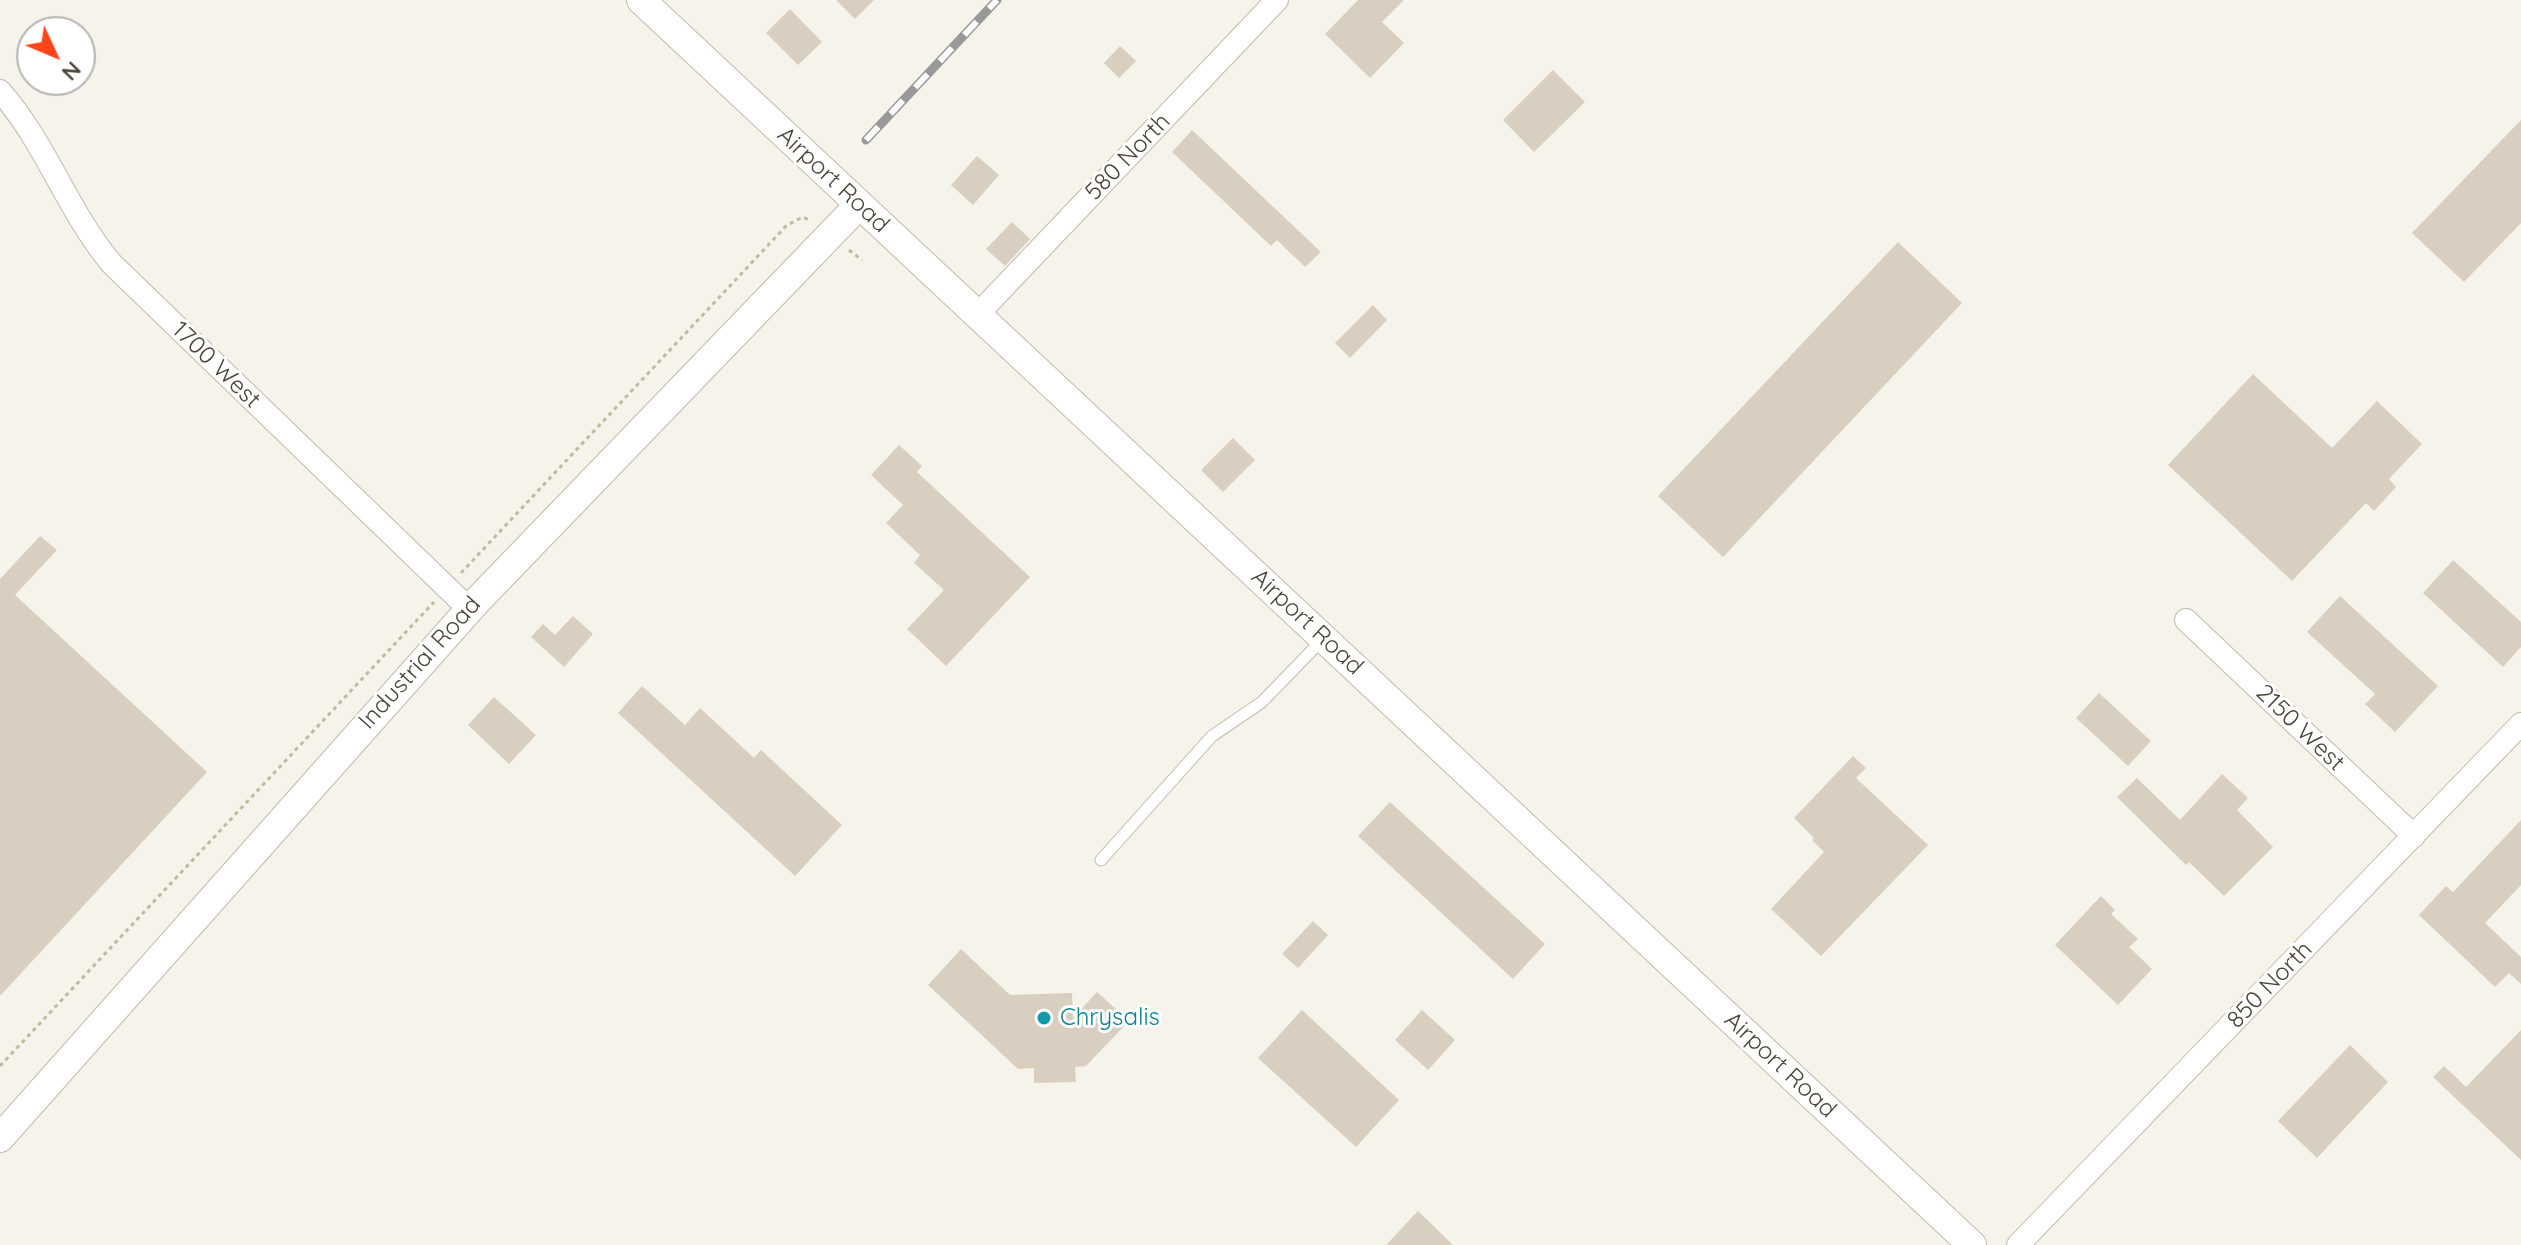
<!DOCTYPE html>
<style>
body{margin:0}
#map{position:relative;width:2521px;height:1245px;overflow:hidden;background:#f6f3eb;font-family:Quicksand,sans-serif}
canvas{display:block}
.north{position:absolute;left:16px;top:16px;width:80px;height:80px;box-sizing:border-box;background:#fff;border:2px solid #b7b4af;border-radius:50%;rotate:134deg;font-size:22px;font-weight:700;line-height:32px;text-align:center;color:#4b4438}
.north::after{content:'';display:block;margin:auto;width:28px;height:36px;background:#ff4419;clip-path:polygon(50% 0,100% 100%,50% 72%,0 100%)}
</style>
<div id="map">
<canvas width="2521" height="1245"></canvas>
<div class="north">N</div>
</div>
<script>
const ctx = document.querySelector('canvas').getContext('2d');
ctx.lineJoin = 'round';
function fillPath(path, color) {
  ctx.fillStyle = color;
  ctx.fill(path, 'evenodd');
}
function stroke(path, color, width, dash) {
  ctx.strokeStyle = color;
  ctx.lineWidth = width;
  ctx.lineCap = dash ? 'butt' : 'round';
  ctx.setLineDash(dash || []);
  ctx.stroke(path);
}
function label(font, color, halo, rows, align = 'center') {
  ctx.font = font + ' Quicksand,sans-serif';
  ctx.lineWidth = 6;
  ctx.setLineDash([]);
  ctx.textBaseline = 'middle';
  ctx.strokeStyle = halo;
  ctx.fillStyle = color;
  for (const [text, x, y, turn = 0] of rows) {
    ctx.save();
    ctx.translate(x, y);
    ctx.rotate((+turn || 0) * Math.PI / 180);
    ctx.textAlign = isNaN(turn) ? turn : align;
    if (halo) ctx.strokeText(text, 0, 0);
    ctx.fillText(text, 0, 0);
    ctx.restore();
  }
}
const building = new Path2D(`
 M 836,0 L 874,0 L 855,19 Z
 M 1358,0 L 1404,0 L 1382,22 L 1404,43 L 1370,78 L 1325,34 Z
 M 790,9 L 822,42 L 798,65 L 766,33 Z
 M 1120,46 L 1136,61 L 1119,78 L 1104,63 Z
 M 1553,70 L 1585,102 L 1534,152 L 1503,120 Z
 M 2521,120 L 2521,223 L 2464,282 L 2412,233 Z
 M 1192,130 L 1321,252 L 1305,267 L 1277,240 L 1271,246 L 1172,152 Z
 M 977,156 L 999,175 L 973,205 L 951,185 Z
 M 1012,222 L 1030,239 L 1005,266 L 986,249 Z
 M 1898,242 L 1962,303 L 1723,557 L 1658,496 Z
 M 1373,305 L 1387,320 L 1350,358 L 1335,343 Z
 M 2253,374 L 2332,448 L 2377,401 L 2422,444 L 2389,479 L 2396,487 L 2374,511 L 2366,503 L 2292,581 L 2168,465 Z
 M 1233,438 L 1255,460 L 1223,492 L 1201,470 Z
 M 899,445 L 922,466 L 917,472 L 1030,577 L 946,666 L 907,629 L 944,590 L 914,563 L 920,555 L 886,523 L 903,505 L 871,475 Z
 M 40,536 L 57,550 L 15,595 L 207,772 L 0,996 L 0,579 Z
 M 2453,560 L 2521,622 L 2521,647 L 2503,667 L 2423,593 Z
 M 2340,596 L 2438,686 L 2395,732 L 2365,704 L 2375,694 L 2307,632 Z
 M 573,616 L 593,634 L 564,667 L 531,637 L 543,624 L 555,635 Z
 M 642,686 L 685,725 L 700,708 L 754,758 L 761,750 L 842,825 L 795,876 L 618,713 Z
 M 2099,693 L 2151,741 L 2128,766 L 2076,718 Z
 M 494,697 L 536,735 L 509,764 L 468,725 Z
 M 1853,756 L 1866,768 L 1856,778 L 1928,845 L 1821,956 L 1771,909 L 1824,852 L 1812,840 L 1814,838 L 1794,818 Z
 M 2222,774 L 2248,798 L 2237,810 L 2273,847 L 2224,896 L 2189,862 L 2186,865 L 2117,797 L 2137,778 L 2180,820 Z
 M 1390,802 L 1545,944 L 1513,979 L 1358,836 Z
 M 2521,820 L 2521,885 L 2485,923 L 2521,957 L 2521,984 L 2509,973 L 2495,987 L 2419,915 L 2446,886 L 2453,892 Z
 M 2101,896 L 2115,910 L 2111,914 L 2138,939 L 2129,947 L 2152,969 L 2118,1005 L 2055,945 Z
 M 1313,921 L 1328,935 L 1298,968 L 1282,954 Z
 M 961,949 L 1010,995 L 1072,993 L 1073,1018 L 1097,992 L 1129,1021 L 1086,1066 L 1075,1067 L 1076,1082 L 1034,1083 L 1034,1068 L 1018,1069 L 928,985 Z
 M 1302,1010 L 1399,1100 L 1356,1147 L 1258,1058 Z
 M 1422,1010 L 1455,1040 L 1428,1070 L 1395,1040 Z
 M 2521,1030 L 2521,1160 L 2433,1077 L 2444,1066 L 2466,1087 Z
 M 2350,1045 L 2388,1082 L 2317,1158 L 2278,1121 Z
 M 1418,1211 L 1453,1245 L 1386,1245 Z`);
const path = new Path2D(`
 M 849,250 L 862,260
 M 461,573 L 787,225 L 803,217 L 811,221
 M 0,1066 L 434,602`);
const service = new Path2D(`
 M 1101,860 L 1212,736 L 1262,702 L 1323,639`);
const minor = new Path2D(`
 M 0,91 C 46,143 67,210 111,263 L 469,609
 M 978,314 L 1277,0
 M 2186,620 L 2414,836
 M 2018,1245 L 2521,724`);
const tertiary = new Path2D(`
 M 641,0 L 1972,1245
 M 0,1138 L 477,601 L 859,205`);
const rail = new Path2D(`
 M 866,140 L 997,0`);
const markers = [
 [1044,1018,8,"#0f9aa8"]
];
const streetNames = [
 ["580 North",1128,157,-46],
 ["Airport Road",833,180,43],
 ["1700 West",216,365,44],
 ["Airport Road",1307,622,43],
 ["Industrial Road",420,663,-48],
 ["2150 West",2300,728,44],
 ["850 North",2270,985,-46],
 ["Airport Road",1780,1065,43]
];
const cultureNames = [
 ["Chrysalis",1060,1018]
];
fillPath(building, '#d8cfc0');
stroke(service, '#c2bbad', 13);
stroke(minor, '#c2bbad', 24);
stroke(tertiary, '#c2bbad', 30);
stroke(path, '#c4b89e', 3, [4, 4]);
stroke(service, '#fff', 11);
stroke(minor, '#fff', 22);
stroke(tertiary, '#fff', 28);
stroke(rail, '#999', 9);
stroke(rail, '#fff', 6, [18]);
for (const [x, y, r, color] of markers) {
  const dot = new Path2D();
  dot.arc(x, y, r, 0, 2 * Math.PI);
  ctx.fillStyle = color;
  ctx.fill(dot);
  stroke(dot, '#fff', 3);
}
label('24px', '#4b4438', '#fff', streetNames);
label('24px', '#0d838f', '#fff', cultureNames, 'left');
</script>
